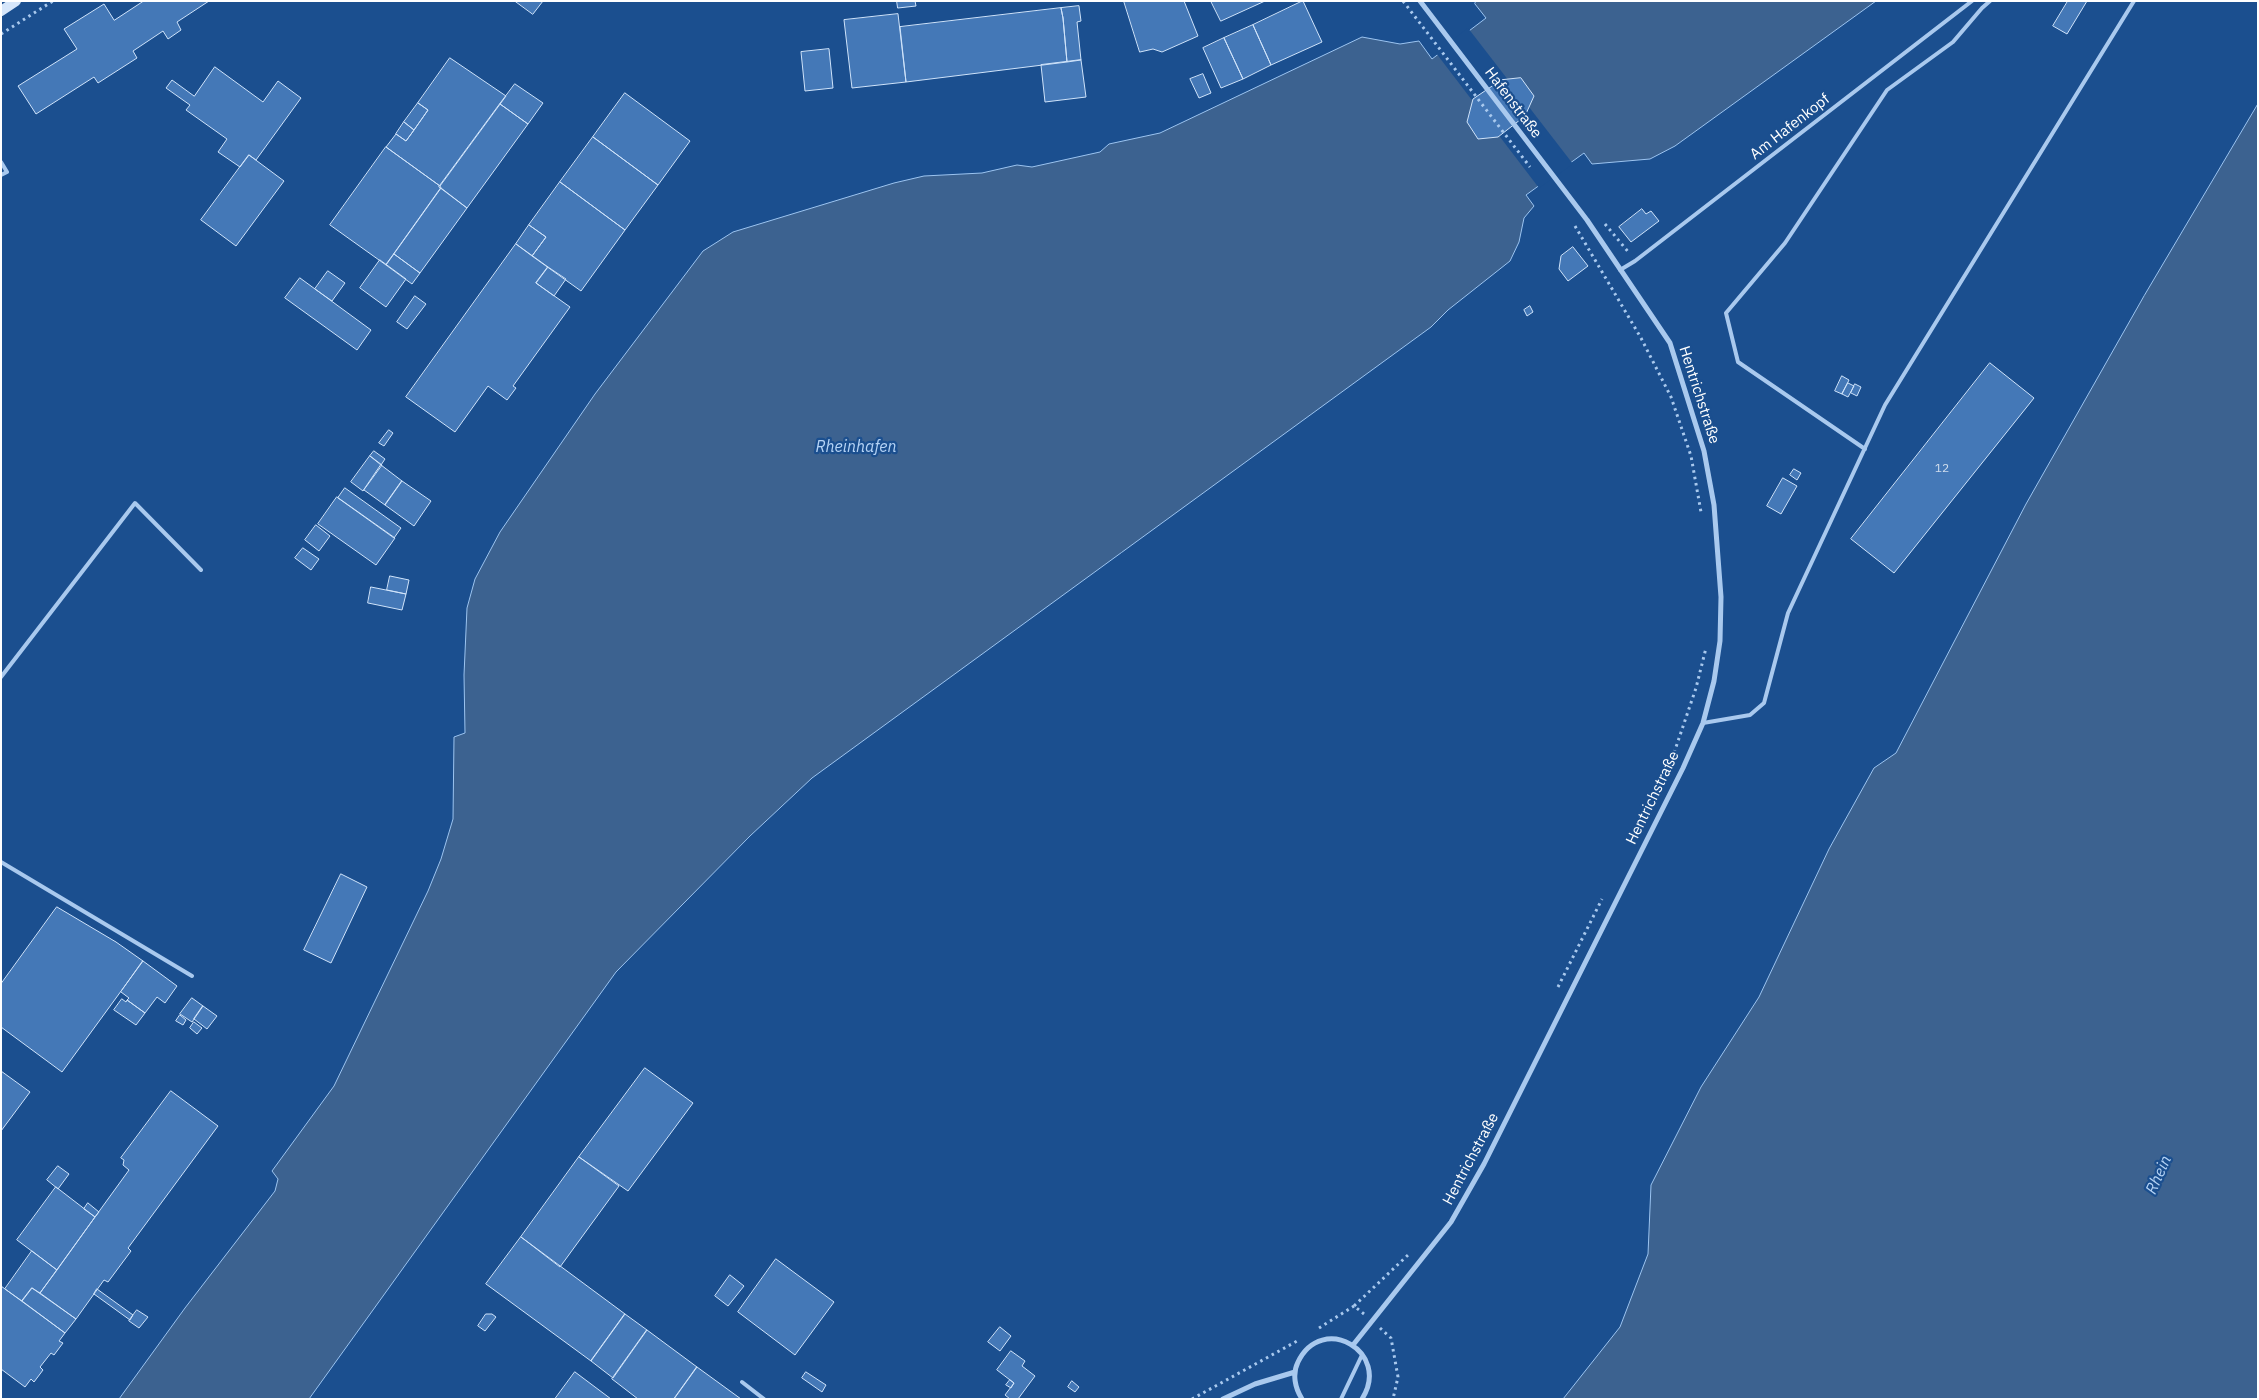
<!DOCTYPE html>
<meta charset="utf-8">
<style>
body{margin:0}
#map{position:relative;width:2259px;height:1400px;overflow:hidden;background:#1b4f8f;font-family:"IBM Plex Sans",sans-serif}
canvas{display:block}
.frame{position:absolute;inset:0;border:2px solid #fff;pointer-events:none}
</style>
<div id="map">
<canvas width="2259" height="1400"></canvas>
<div class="frame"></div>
</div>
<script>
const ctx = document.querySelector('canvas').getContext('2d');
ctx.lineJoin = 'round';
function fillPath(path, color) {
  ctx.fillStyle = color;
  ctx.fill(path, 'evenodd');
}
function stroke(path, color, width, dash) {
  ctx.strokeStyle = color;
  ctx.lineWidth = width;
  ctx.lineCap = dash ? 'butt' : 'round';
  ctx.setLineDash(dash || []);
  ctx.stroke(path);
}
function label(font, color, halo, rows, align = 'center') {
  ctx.font = font + ' "IBM Plex Sans",sans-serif';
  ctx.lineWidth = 4.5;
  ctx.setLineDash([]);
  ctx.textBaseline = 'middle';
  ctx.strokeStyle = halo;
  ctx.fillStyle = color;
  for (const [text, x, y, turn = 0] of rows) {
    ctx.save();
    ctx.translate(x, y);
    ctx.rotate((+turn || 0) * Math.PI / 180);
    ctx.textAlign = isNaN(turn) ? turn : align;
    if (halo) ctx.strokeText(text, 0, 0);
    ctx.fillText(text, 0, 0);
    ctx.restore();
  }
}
const water = new Path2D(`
 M 1476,1 L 1876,1 L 1675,146 L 1650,159 L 1592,164 L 1584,153 L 1526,195 L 1534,206 L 1524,218 L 1519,242 L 1510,261 L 1448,310 L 1431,327 L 812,778 L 750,836 L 616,972 L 309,1399 L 119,1399 L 185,1308 L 275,1191 L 278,1179 L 272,1171 L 334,1086 L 428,891 L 441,859 L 453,819 L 454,737 L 465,733 L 464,675 L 467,608 L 475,579 L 500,532 L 595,394 L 703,251 L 733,232 L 894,183 L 924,176 L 982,173 L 1017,165 L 1032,167 L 1100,152 L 1109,144 L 1160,133 L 1362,37 L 1400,44 L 1419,41 L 1432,59 L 1486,18 L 1475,4 Z
 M 2258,104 L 2258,1399 L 1563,1399 L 1620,1327 L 1648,1254 L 1651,1185 L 1701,1087 L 1759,997 L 1829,849 L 1874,768 L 1896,753 L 2026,504 L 2144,296 Z`);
const pier = new Path2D(`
 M 1468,28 L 1573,164 L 1539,188 L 1436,53 Z`);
const building = new Path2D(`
 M 144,1 L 209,1 L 177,22 L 181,30 L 168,39 L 163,31 L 133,51 L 137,58 L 98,83 L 94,77 L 36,114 L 18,86 L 77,49 L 64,29 L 104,4 L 114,20 Z
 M 515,1 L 543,1 L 533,14 Z
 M 897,1 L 915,1 L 916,6 L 898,8 Z
 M 1124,1 L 1184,1 L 1198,36 L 1162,52 L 1153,49 L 1140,52 Z
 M 1211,1 L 1265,1 L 1221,21 Z
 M 1303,1 L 1322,42 L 1271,65 L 1253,25 Z
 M 2068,1 L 2087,1 L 2067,34 L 2053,26 Z
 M 1079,6 L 1081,21 L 1077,22 L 1081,60 L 1067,62 L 1063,18 L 1061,8 Z
 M 1061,8 L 1063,18 L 1067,62 L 906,82 L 900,27 Z
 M 898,14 L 906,82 L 852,88 L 844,20 Z
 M 1253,25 L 1271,65 L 1243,79 L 1224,38 Z
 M 1224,38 L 1243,79 L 1221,88 L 1203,48 Z
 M 829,49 L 833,88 L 805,91 L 801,52 Z
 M 450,58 L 506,96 L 440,186 L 386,147 L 396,134 L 406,141 L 414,130 L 428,110 L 418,103 Z
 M 1081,60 L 1086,97 L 1045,102 L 1041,65 Z
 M 215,67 L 263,102 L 278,81 L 301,98 L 256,160 L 249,155 L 240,167 L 218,152 L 227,139 L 186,110 L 190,105 L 166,88 L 172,80 L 194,96 Z
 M 1203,74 L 1211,93 L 1199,98 L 1190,79 Z
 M 1521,78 L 1534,96 L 1525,116 L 1498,137 L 1478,139 L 1467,122 L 1473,99 L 1501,80 Z
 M 515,84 L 543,103 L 528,124 L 500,104 Z
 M 625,93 L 690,141 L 658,185 L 593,137 Z
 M 418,103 L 428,110 L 414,130 L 404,122 Z
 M 500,104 L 528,124 L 467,208 L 439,187 Z
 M 404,122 L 414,130 L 406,141 L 396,134 Z
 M 593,137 L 658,185 L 625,230 L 560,182 Z
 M 386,147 L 440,186 L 441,188 L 386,265 L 330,225 Z
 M 249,155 L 284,181 L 236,246 L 201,220 Z
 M 560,182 L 625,230 L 581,291 L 532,256 L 546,237 L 529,225 Z
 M 441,188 L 467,208 L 420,273 L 394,254 Z
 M 1642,209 L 1646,214 L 1651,211 L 1659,221 L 1631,242 L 1619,227 Z
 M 529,225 L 546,237 L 532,256 L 516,244 Z
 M 516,244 L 548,267 L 536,283 L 570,307 L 513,386 L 516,388 L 507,400 L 488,386 L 455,432 L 406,397 Z
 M 1573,247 L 1588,266 L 1568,281 L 1559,269 L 1561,256 Z
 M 394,254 L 420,273 L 412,284 L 386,265 Z
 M 380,260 L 406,279 L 386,307 L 360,288 Z
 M 548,267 L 566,279 L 554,296 L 536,283 Z
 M 328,271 L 345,283 L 332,301 L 315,289 Z
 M 300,278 L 371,330 L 357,350 L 285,298 Z
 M 415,296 L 426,304 L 407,329 L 397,322 Z
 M 1530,306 L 1533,312 L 1527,316 L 1524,310 Z
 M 1990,363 L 2034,398 L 1894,573 L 1851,539 Z
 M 1842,376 L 1849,380 L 1842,394 L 1835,391 Z
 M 1848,383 L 1854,386 L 1848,397 L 1842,394 Z
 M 1855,384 L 1861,387 L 1857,396 L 1851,393 Z
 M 389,430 L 393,433 L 384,446 L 379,443 Z
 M 374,451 L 385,459 L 381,465 L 370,456 Z
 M 370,456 L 382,465 L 363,491 L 351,482 Z
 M 381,465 L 402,481 L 385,505 L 364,490 Z
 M 1794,469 L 1801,473 L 1797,480 L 1790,475 Z
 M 1783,478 L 1797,486 L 1781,514 L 1767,506 Z
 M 402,481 L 431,501 L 414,526 L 385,505 Z
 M 345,488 L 401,528 L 394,538 L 338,498 Z
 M 337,497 L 395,538 L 376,565 L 318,524 Z
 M 316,525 L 330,536 L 319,551 L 305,540 Z
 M 303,548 L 319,559 L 311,570 L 295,558 Z
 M 390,576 L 409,580 L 406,594 L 387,590 Z
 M 371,587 L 406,594 L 402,610 L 368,603 Z
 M 341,874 L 367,887 L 331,963 L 304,950 Z
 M 57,907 L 116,942 L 143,961 L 62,1072 L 1,1027 L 1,984 Z
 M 143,961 L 177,986 L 165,1003 L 157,997 L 145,1013 L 127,1000 L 129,998 L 121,992 Z
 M 192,998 L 203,1006 L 192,1022 L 180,1014 Z
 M 122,999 L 126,1002 L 127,1000 L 145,1013 L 136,1025 L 114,1010 Z
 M 203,1006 L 217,1016 L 207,1029 L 194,1019 Z
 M 180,1015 L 186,1020 L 183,1025 L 176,1021 Z
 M 194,1022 L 202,1028 L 197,1034 L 190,1028 Z
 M 645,1068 L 693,1103 L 628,1191 L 579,1157 Z
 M 1,1071 L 30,1092 L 1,1131 Z
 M 171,1091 L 218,1126 L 128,1248 L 131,1251 L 108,1282 L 104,1280 L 76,1319 L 40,1293 L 129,1170 L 123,1165 L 124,1160 L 121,1158 Z
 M 579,1157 L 619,1186 L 560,1267 L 521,1237 Z
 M 58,1166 L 69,1174 L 58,1189 L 47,1180 Z
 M 56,1187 L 95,1217 L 57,1270 L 17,1240 Z
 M 88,1203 L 99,1212 L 95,1217 L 84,1209 Z
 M 521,1237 L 625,1314 L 591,1361 L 486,1284 Z
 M 32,1251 L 57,1270 L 40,1293 L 32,1288 L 22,1301 L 5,1289 Z
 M 776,1259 L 834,1302 L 795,1355 L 738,1312 Z
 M 730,1275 L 744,1286 L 728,1306 L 715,1296 Z
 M 1,1286 L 65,1333 L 59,1341 L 63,1343 L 54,1355 L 51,1353 L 40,1367 L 43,1370 L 34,1382 L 31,1379 L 25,1387 L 1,1369 Z
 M 32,1288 L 76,1319 L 65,1333 L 22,1301 Z
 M 97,1289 L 133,1315 L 130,1320 L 94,1294 Z
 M 137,1310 L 148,1317 L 139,1328 L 129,1321 Z
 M 486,1314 L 492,1314 L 496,1317 L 485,1331 L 478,1326 Z
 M 625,1314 L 647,1330 L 613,1378 L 591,1361 Z
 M 1000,1327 L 1011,1336 L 1000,1351 L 988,1342 Z
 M 647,1330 L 697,1367 L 674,1399 L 638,1399 L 612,1379 Z
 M 1011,1351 L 1025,1361 L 1022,1366 L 1035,1376 L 1018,1399 L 1010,1399 L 1005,1395 L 1014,1383 L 997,1370 Z
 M 697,1367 L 741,1399 L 674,1399 Z
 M 575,1372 L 611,1399 L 555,1399 Z
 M 806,1372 L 826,1385 L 822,1392 L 802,1378 Z
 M 1010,1380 L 1014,1383 L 1011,1388 L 1006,1385 Z
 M 1072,1381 L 1079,1387 L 1075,1392 L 1068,1387 Z`);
const path = new Path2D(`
 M 1403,1 L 1530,167
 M 1,34 L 53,1
 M 1605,224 L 1630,254
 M 1575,226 L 1641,338 L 1671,397 L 1691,456 L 1701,512
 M 1643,817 L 1673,756 L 1696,688 L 1706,648
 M 1558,987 L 1602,899
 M 1364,1314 L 1354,1306 L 1408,1255
 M 1319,1328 L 1354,1306
 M 1380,1328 L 1391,1338 L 1398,1377 L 1393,1399
 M 1192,1399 L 1299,1340`);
const lane = new Path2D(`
 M 1,162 L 7,172 L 1,175
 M 1620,270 L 1635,261 L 1972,1
 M 1865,449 L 1738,362 L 1726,313 L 1785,243 L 1887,90 L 1953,42 L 1982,8 L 1990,1
 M 1,677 L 135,503 L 201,570
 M 1703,723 L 1750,715 L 1764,703 L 1788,613 L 1885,405 L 2134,1
 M 1,862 L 192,976
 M 742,1382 L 764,1399
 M 1341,1399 L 1362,1355`);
const street = new Path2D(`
 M 1353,1345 L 1451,1222 L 1484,1164 L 1683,768 L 1703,723 L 1714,681 L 1720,641 L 1721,597 L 1714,505 L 1704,451 L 1670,343 L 1587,220 L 1420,1
 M 1223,1399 L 1255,1384 L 1295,1372
 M 1302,1399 C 1295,1388 1292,1374 1298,1362 C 1322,1312 1392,1352 1362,1399`);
const secondary = new Path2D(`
 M 1,11 L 16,1`);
const numberNames = [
 ["12",1942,469]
];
const streetNames = [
 ["Hafenstraße",1513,103,53],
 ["Am Hafenkopf",1790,127,-38],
 ["Hentrichstraße",1699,395,72],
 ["Hentrichstraße",1653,798,-64],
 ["Hentrichstraße",1471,1159,-62]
];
const waterNames = [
 ["Rheinhafen",856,447],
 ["Rhein",2159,1175,-66]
];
fillPath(water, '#3c6290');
stroke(water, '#9cc4f0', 1);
fillPath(pier, '#1b4f8f');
fillPath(building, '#4478b7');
stroke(building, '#cfe3fa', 1);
stroke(path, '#a9c9ee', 3, [2.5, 4]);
stroke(lane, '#a9c9ee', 4);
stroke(street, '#a9c9ee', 5);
stroke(secondary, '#d6e6fa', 10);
label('12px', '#d0dded', null, numberNames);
label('15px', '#fff', '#1b4f8f', streetNames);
label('italic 16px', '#b5d3f5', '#1b4f8f', waterNames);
</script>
